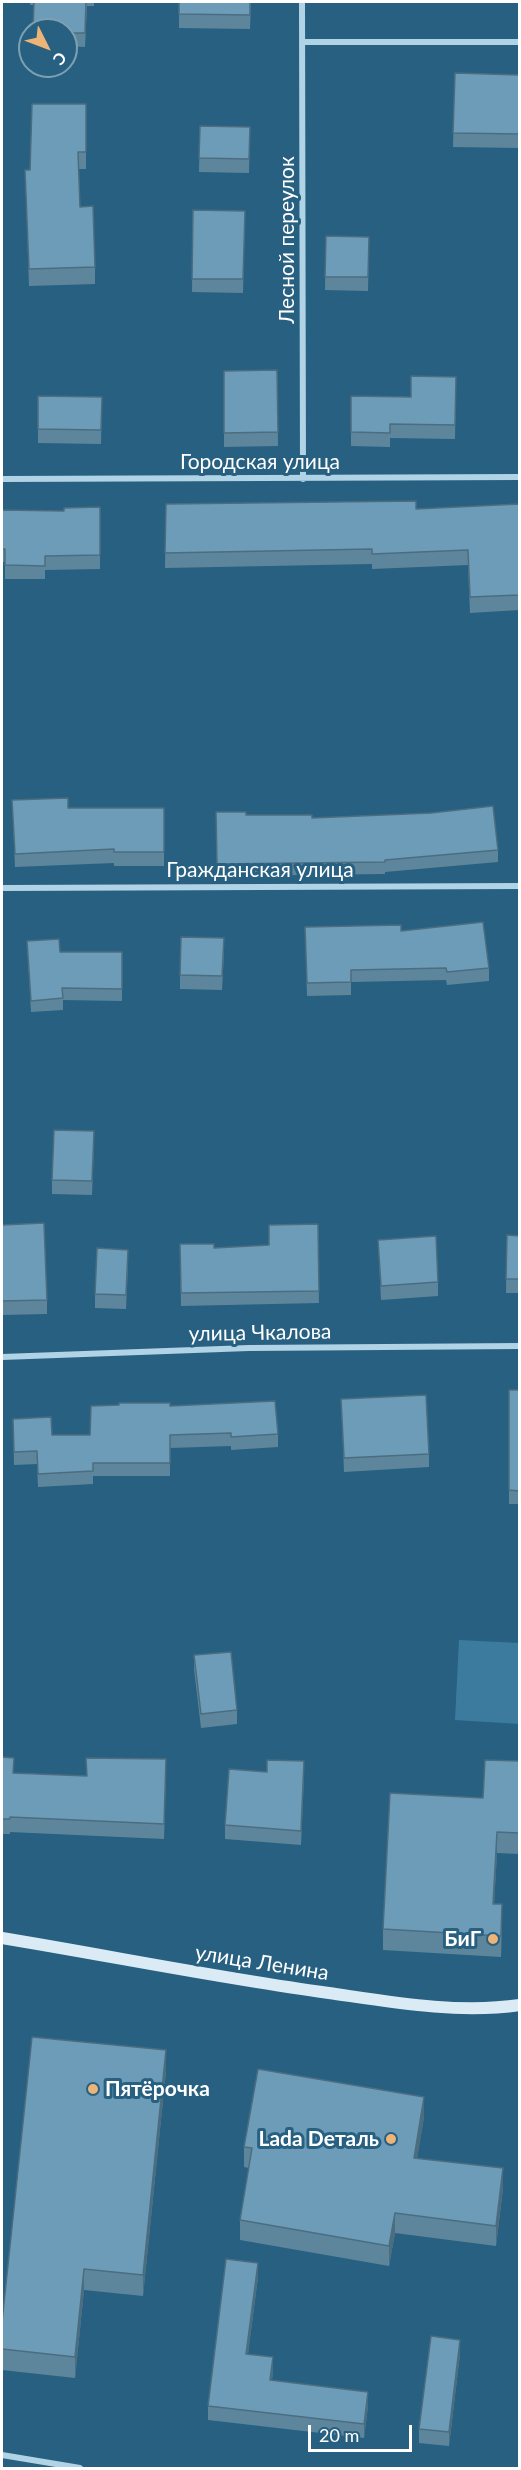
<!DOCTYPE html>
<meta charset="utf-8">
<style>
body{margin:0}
#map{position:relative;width:521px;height:2470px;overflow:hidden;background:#286081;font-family:Lato,sans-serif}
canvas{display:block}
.frame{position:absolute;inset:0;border:3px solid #fff;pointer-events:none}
.north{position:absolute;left:18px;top:18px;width:60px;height:60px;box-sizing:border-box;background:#286081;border:2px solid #7ea0b3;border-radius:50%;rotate:132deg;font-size:16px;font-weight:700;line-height:24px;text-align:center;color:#fff}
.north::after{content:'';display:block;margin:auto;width:21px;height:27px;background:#edb477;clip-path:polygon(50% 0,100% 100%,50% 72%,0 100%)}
.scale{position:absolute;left:308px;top:2425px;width:104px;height:27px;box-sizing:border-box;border:3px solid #fff;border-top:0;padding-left:8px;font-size:18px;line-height:21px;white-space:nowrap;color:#fff;-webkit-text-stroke:4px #286081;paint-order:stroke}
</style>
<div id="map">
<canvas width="521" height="2470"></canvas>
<div class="frame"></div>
<div class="north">С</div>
<div class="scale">20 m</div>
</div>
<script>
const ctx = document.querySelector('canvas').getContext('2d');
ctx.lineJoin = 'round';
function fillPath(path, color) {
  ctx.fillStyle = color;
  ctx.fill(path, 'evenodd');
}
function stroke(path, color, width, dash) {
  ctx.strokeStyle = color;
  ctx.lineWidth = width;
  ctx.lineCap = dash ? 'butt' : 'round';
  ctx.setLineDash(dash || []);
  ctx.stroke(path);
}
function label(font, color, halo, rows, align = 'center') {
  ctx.font = font + ' Lato,sans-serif';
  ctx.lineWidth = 6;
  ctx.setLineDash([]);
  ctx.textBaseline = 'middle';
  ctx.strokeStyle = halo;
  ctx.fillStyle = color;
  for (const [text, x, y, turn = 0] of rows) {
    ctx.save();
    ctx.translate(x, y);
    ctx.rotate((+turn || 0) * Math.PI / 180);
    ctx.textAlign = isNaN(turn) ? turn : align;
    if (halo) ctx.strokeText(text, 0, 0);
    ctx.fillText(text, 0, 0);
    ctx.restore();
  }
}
const green = new Path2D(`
 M 459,1640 L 519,1643 L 519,1724 L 455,1720 Z`);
const minor = new Path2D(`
 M 302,2 L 303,479
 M 303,42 L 520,42
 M 2,479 L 520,477
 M 2,888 L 520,886
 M 2,1357 L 249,1348 L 520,1346
 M 2,2455 L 80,2468`);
const secondary = new Path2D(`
 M 2,1938 C 111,1956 219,1978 329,1993 C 391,2002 457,2014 520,2005`);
const wall = new Path2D(`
 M 30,2 L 94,2 L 94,6 L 87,6 L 85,47 L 66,46 L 66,30 L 34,5 L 30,5 Z
 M 179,2 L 251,2 L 250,29 L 179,28 Z
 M 455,73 L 519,75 L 519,148 L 453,147 Z
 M 86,104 L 86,169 L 78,169 L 80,207 L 95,267 L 95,284 L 29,286 L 25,170 L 30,170 Z
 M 200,126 L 250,127 L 249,173 L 199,172 Z
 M 193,210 L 245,211 L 243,293 L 192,292 Z
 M 326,236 L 369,237 L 368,291 L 325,290 Z
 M 277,370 L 278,446 L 224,447 L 224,371 Z
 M 456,377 L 455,439 L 390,438 L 390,447 L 351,446 L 351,396 L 411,397 Z
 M 38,396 L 102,397 L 101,444 L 38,443 Z
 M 166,504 L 416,509 L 519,504 L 519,610 L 470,613 L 468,565 L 372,569 L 372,564 L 165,568 Z
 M 100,507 L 100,569 L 45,570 L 45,579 L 5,579 L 5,562 L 2,562 L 2,510 L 64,511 Z
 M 12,800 L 68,808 L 164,808 L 164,866 L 114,866 L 114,863 L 15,867 Z
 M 216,812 L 246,815 L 312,818 L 498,850 L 498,862 L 385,872 L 385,874 L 217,876 Z
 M 305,927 L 401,931 L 489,968 L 489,981 L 447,985 L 446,980 L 351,982 L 351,995 L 307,996 Z
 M 27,941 L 60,952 L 122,952 L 122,1001 L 63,1000 L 63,1010 L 31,1012 Z
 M 224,952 L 222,990 L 180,989 L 180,975 Z
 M 94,1144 L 92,1195 L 52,1194 L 52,1180 Z
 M 318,1224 L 319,1303 L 181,1306 L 180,1244 L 214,1248 L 269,1245 Z
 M 2,1225 L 47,1300 L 47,1314 L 2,1315 Z
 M 507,1235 L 519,1236 L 519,1293 L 506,1293 Z
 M 378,1240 L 438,1282 L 438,1296 L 381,1300 Z
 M 128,1264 L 126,1309 L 95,1308 L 95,1294 Z
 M 509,1390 L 519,1390 L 519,1504 L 509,1504 Z
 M 341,1399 L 429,1454 L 429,1467 L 344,1472 Z
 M 170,1406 L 278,1434 L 278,1447 L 231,1450 L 231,1446 L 170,1448 L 170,1476 L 93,1476 L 93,1484 L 38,1487 L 37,1464 L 14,1465 L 13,1419 L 52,1435 L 90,1435 Z
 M 194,1655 L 237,1710 L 237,1724 L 201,1728 L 194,1669 Z
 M 2,1757 L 14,1773 L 86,1776 L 166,1774 L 164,1839 L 10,1832 L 10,1834 L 2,1834 Z
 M 519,1761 L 519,1854 L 497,1853 L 494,1904 L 502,1925 L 501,1957 L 383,1950 L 383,1929 Z
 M 304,1775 L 301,1845 L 225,1839 L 225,1825 Z
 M 166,2071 L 143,2296 L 84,2290 L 75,2378 L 2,2370 L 2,2322 Z
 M 424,2117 L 417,2158 L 503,2188 L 496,2246 L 395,2233 L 389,2266 L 240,2240 L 240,2220 L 249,2168 L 244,2167 L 244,2147 Z
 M 258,2277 L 248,2354 L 273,2371 L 272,2380 L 368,2406 L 364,2438 L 208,2420 L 208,2406 Z
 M 460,2354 L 449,2446 L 419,2443 L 419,2429 Z`);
const shadedWall = new Path2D(`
 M 304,1761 L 304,1775 L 301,1845 L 301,1831 Z
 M 497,1832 L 497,1853 L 493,1925 L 493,1904 Z
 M 502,1904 L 502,1925 L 501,1957 L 501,1936 Z
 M 166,2050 L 166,2071 L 143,2296 L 143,2275 Z
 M 424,2097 L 424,2117 L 414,2178 L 414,2158 Z
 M 503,2168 L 503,2188 L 496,2246 L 496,2226 Z
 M 395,2213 L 395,2233 L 389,2266 L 389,2246 Z
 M 258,2263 L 258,2277 L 246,2368 L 246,2354 Z
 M 84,2269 L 84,2290 L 75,2378 L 75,2357 Z
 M 460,2340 L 460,2354 L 449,2446 L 449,2432 Z
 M 273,2357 L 273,2371 L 270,2394 L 270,2380 Z
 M 368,2392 L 368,2406 L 364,2438 L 364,2424 Z`);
const building = new Path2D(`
 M 34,2 L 86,2 L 85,33 L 66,33 L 66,30 L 33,30 Z
 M 179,2 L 250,2 L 250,15 L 179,14 Z
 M 455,73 L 519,75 L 519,134 L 453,133 Z
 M 32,104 L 86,104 L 86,152 L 78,152 L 80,207 L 93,206 L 95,267 L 29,269 L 25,170 L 30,170 Z
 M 200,126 L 250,127 L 249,159 L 199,158 Z
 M 193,210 L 245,211 L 243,279 L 192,279 Z
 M 326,236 L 369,237 L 368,277 L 325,277 Z
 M 277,370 L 278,432 L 224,433 L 224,371 Z
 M 411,376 L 456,377 L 455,425 L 390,424 L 390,433 L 351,432 L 351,396 L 411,397 Z
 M 38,396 L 102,397 L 101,430 L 38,429 Z
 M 416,501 L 416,509 L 519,504 L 519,595 L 470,597 L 468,550 L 372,554 L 372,549 L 165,553 L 166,504 Z
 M 100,507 L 100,555 L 45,556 L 45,566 L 5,565 L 5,549 L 2,549 L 2,510 L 64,511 L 64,508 Z
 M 68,798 L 68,808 L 164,808 L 164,852 L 114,852 L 114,849 L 15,854 L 12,800 Z
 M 493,806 L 498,850 L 385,860 L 385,862 L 217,864 L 216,812 L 246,812 L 246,815 L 312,815 L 312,818 L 431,813 Z
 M 483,922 L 489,968 L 447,972 L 446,968 L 351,970 L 351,982 L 307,983 L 305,927 L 401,925 L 401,931 Z
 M 181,937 L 224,938 L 222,976 L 180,975 Z
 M 59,939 L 60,952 L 122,952 L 122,989 L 62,988 L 63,998 L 31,1001 L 27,941 Z
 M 54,1130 L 94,1131 L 92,1181 L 52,1180 Z
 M 44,1223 L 47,1300 L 2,1301 L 2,1225 Z
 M 318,1224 L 319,1291 L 181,1293 L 180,1244 L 214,1244 L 214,1248 L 269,1245 L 269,1225 Z
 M 507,1235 L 519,1236 L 519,1279 L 506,1279 Z
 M 436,1236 L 438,1282 L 381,1286 L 378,1240 Z
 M 97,1248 L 128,1250 L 126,1295 L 95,1294 Z
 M 509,1390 L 519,1390 L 519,1491 L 509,1490 Z
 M 426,1395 L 429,1454 L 344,1458 L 341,1399 Z
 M 275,1401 L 278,1434 L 231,1437 L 231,1433 L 170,1435 L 170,1463 L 93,1463 L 93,1471 L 38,1474 L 37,1451 L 14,1452 L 13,1419 L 51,1417 L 52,1435 L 90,1435 L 91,1406 L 119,1405 L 119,1403 L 170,1403 L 170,1406 Z
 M 231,1652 L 237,1710 L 201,1714 L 194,1655 Z
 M 2,1757 L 14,1758 L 13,1773 L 87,1776 L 86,1758 L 166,1759 L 164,1824 L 10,1817 L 10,1819 L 2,1819 Z
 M 267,1760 L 304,1761 L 301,1831 L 225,1825 L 229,1769 L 267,1772 Z
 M 485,1760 L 519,1761 L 519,1833 L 497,1832 L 493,1904 L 502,1904 L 501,1936 L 383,1929 L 390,1793 L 483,1798 Z
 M 32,2037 L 166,2050 L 143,2275 L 84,2269 L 75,2357 L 2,2349 L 2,2322 Z
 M 258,2069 L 424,2097 L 414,2158 L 503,2168 L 496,2226 L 395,2213 L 389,2246 L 240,2220 L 252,2148 L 244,2147 Z
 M 226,2259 L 258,2263 L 246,2354 L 273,2357 L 270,2380 L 368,2392 L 364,2424 L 208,2406 Z
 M 431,2336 L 460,2340 L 449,2432 L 419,2429 Z`);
const markers = [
 [493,1939,6,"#edb477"],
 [93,2089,6,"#edb477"],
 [391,2139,6,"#edb477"]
];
const streetNames = [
 ["Лесной переулок",287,240,-90],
 ["Городская улица",260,462],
 ["Гражданская улица",260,870],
 ["улица Чкалова",260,1333,-1],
 ["улица Ленина",262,1963,9]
];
const poiNames = [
 ["БиГ",481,1939],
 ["Пятёрочка",105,2089,"left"],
 ["Lada Dеталь",379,2139]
];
fillPath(green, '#3d7b9e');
stroke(minor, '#b1d3e6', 6);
stroke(secondary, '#daebf6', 12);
fillPath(wall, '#5d869d');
fillPath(shadedWall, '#4c6d80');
fillPath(building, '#6c9cb7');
stroke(building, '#4c6d80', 1.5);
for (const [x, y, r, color] of markers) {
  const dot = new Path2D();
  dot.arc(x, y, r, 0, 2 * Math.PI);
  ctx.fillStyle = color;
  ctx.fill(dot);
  stroke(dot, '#286081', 2);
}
label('21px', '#fff', '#286081', streetNames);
label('bold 21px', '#fff', '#286081', poiNames, 'right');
</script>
